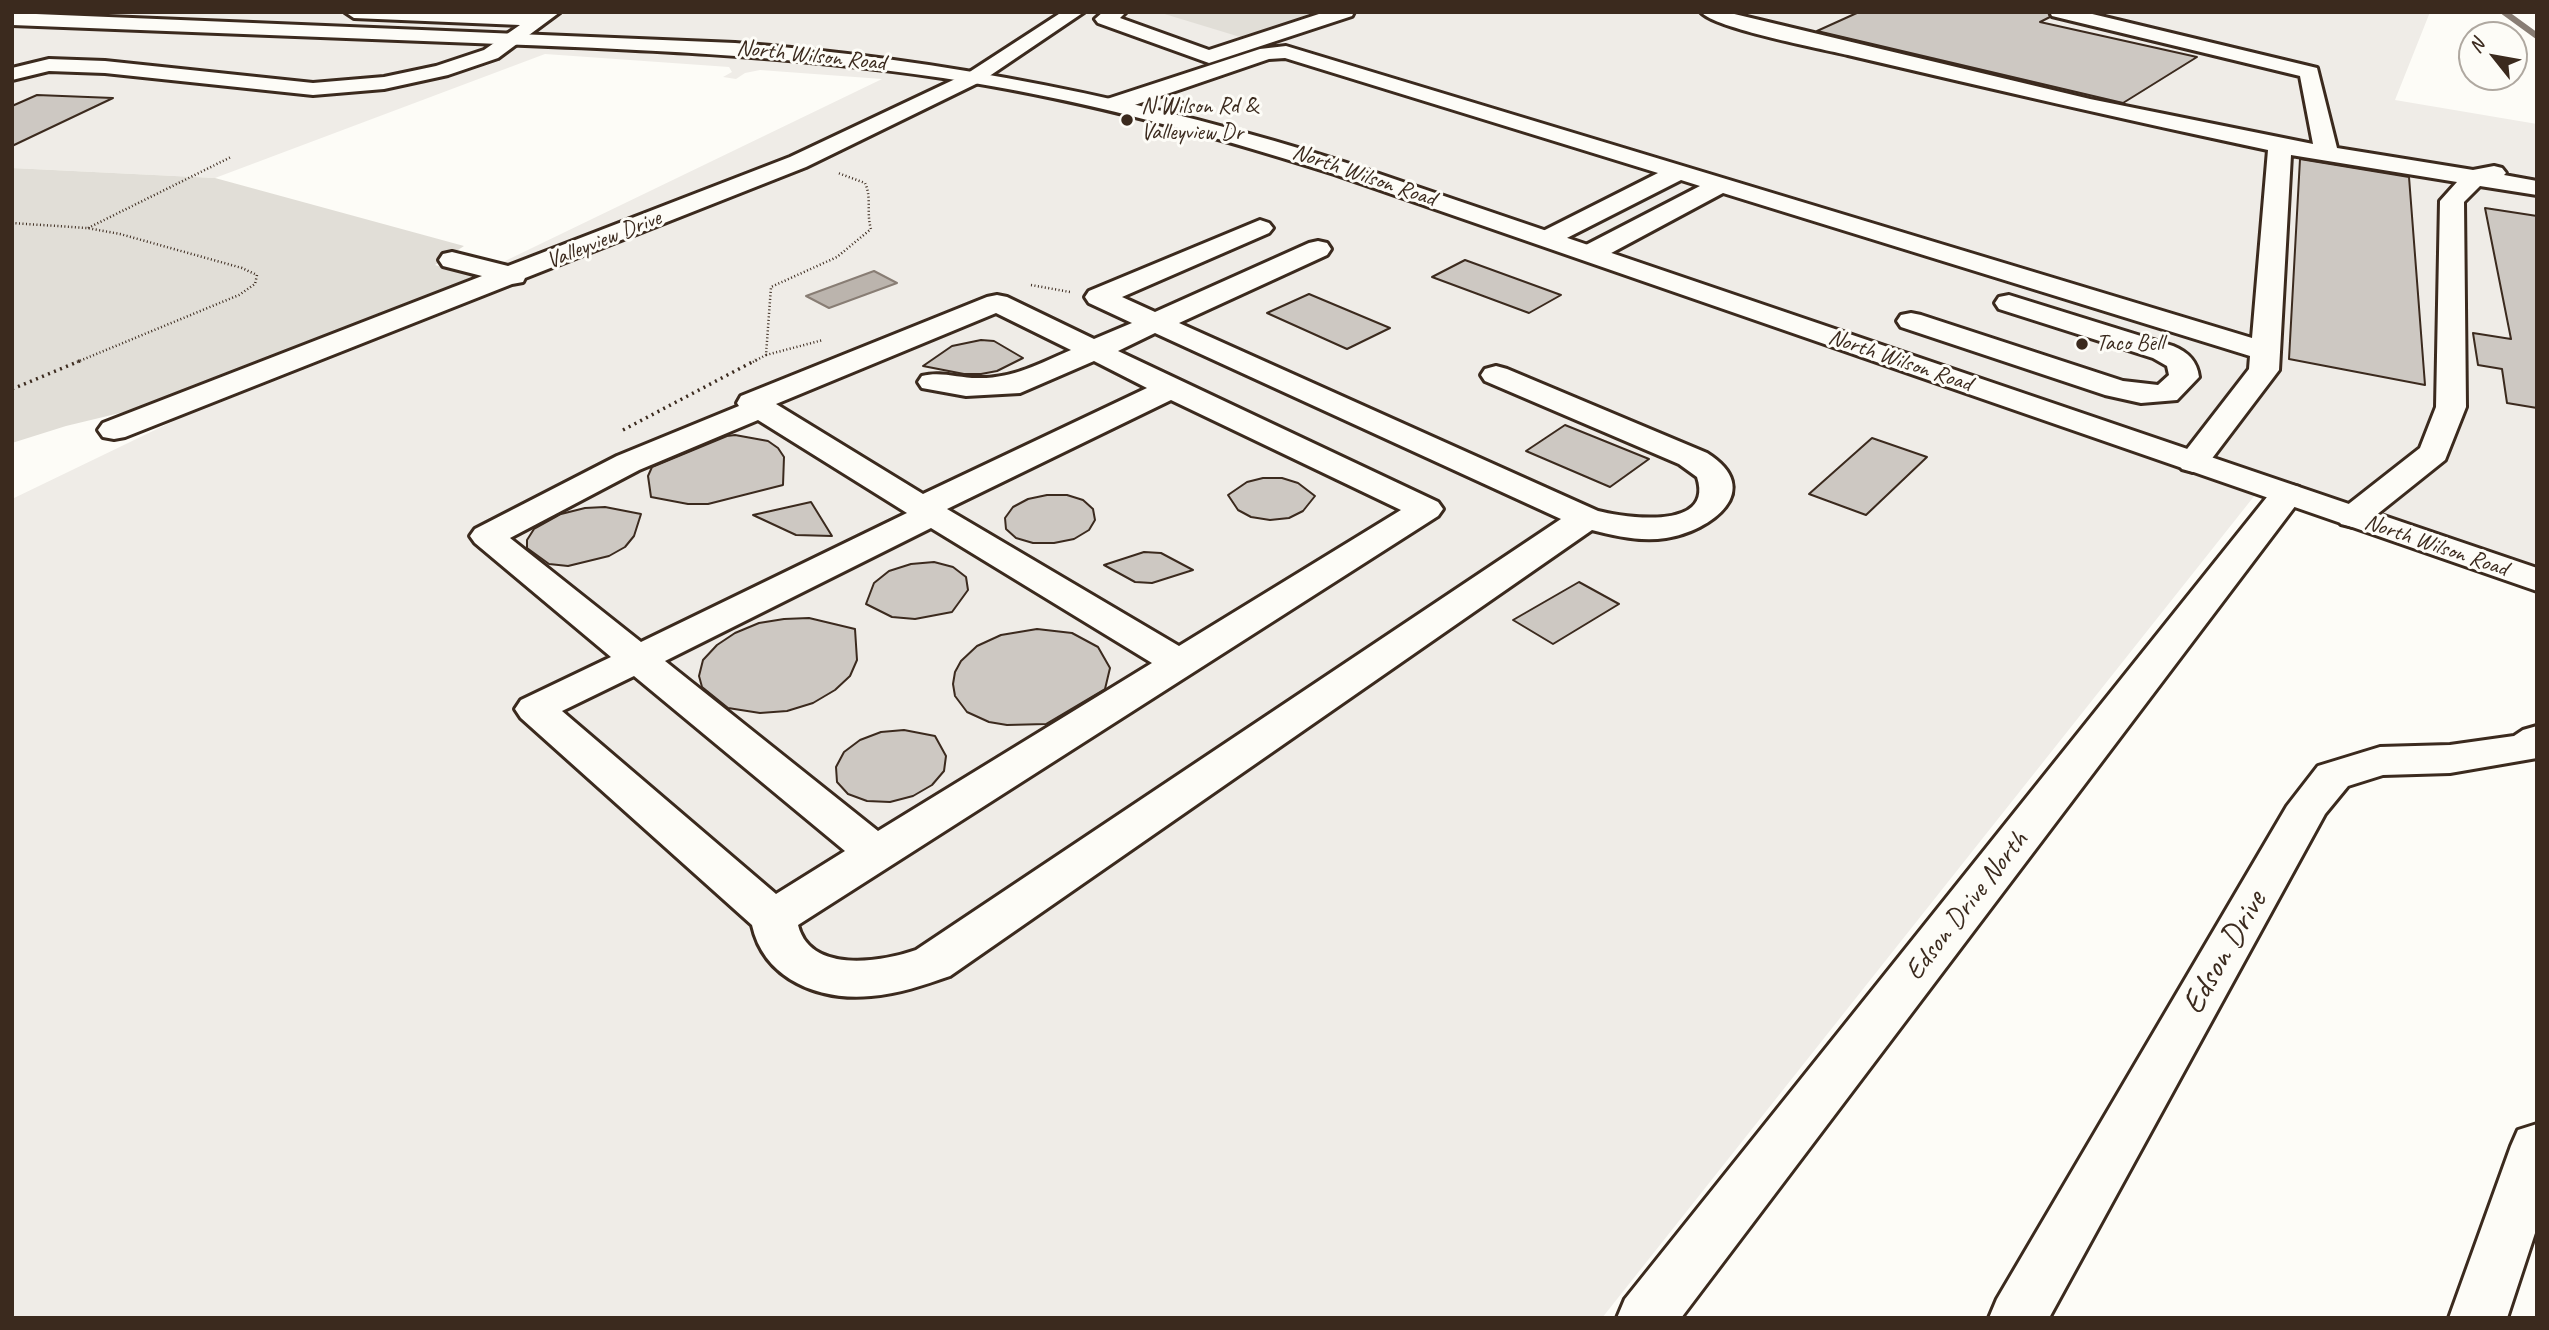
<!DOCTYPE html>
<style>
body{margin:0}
#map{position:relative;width:2549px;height:1330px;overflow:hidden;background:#fdfcf7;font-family:Caveat,sans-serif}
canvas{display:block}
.frame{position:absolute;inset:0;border:14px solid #3b2a1e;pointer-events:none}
.north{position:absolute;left:2458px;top:21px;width:70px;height:70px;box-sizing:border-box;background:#fdfcf7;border:2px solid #afa8a0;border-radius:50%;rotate:301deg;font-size:19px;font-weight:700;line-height:28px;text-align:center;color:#3b2a1e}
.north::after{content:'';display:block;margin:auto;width:24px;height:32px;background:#3b2a1e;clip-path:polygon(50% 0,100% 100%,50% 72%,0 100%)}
</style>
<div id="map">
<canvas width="2549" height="1330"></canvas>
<div class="frame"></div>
<div class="north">N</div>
</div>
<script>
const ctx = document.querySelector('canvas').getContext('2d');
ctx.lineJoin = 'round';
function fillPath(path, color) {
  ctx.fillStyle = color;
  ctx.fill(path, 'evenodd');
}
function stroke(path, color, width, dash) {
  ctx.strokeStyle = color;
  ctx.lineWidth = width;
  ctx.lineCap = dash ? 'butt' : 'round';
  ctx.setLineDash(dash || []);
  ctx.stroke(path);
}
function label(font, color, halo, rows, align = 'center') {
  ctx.font = font + ' Caveat,sans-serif';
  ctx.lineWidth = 6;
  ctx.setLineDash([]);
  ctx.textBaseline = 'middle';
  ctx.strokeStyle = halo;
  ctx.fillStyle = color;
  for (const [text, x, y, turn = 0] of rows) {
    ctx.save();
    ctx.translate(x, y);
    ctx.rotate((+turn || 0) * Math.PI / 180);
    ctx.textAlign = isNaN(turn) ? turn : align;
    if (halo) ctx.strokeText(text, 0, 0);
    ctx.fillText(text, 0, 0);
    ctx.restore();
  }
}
const built = new Path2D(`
 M 41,12 L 2430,12 L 2395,100 L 2537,124 L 2537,577 L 2263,485 L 1602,1318 L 12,1318 L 12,499 L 882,79 L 760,70 L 745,73 L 736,79 L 723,77 L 732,72 L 729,67 L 545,54 L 215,178 L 12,168 L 12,20 Z`);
const green = new Path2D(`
 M 1158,12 L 1314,12 L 1323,15 L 1250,40 Z
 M 12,168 L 215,178 L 464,246 L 435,265 L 473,276 L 415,304 L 178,399 L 66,426 L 12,443 Z`);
const water = new Path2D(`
 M 874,271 L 897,283 L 829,308 L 806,296 Z`);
const stream = new Path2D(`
 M 2504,12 L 2537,36`);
const building = new Path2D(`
 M 1859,12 L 2048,12 L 2050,17 L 2040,22 L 2197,57 L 2123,103 L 1817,31 Z
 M 37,95 L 113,98 L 12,146 L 12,106 Z
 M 2300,159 L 2409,177 L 2425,385 L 2289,359 Z
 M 2485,208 L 2537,216 L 2537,408 L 2507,403 L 2502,369 L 2478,365 L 2473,333 L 2511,339 Z
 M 1465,260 L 1561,295 L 1529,313 L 1432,277 Z
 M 1309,294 L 1390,328 L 1347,349 L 1267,313 Z
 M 981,340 L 994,341 L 1023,358 L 997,371 L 981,374 L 964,374 L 923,366 L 952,346 Z
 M 1565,425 L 1649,459 L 1610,487 L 1526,451 Z
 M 735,435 L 768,441 L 778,448 L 784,457 L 783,485 L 708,504 L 688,504 L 651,497 L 648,476 L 652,467 L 727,436 Z
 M 1872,438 L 1927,457 L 1866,515 L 1809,494 Z
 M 1263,478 L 1282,478 L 1298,483 L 1315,496 L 1303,511 L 1289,518 L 1270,520 L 1251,517 L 1238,510 L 1228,495 L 1247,482 Z
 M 1047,495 L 1067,495 L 1083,500 L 1093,509 L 1095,520 L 1089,530 L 1074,539 L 1054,543 L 1033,543 L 1016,538 L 1006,529 L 1005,518 L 1013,507 L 1028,499 Z
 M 811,502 L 832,536 L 796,535 L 753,515 Z
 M 605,507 L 641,514 L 634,536 L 625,547 L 609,556 L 568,566 L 549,564 L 527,548 L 527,540 L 534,529 L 561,514 L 585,508 Z
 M 1144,552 L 1161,553 L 1193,570 L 1152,583 L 1135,582 L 1104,565 Z
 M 934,562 L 953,567 L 966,577 L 968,590 L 952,612 L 915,619 L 892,617 L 866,604 L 874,583 L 889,571 L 911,564 Z
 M 1579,582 L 1619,604 L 1553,644 L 1513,620 Z
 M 809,618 L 855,629 L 857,660 L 850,676 L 835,690 L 813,703 L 787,711 L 760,713 L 728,708 L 702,687 L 699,676 L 703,660 L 717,645 L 735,633 L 759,623 L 784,619 Z
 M 1037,629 L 1072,633 L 1098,647 L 1110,668 L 1105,689 L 1046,724 L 1007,725 L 989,722 L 967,712 L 955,696 L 953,684 L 955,672 L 961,661 L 977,646 L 1001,635 Z
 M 904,730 L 935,736 L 946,756 L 944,771 L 932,785 L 913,796 L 890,802 L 867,801 L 848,794 L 837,782 L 836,767 L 844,752 L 860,740 L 881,732 Z`);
const pathFar1 = new Path2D(`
 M 12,223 L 87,228 L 120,234 L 242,268 L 257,275 L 255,284 L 239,295 L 77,362
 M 88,228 L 231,157
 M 1031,285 L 1070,292
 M 766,355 L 823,340
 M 753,362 L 766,355 L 771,287 L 837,257 L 871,229 C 866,213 872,198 865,183 L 838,173`);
const path = new Path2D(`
 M 12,389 L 82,360
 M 623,430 L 756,360`);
const minor = new Path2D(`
 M 345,12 L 560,12 L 498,58 L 448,75 L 384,89 L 313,95 L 105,73 L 49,71 L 12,80 L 12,68 L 49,59 L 105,61 L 313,83 L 384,77 L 436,66 L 484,50 L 520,25 L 354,18 Z
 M 1062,12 L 1084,12 L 982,81 L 806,167 L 525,278 L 523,282 L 512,284 L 125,437 L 114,439 L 103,437 L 98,430 L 103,423 L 482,276 L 443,266 L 439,260 L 443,254 L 452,252 L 508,266 L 790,157 L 968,73 Z
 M 1103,12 L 1126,12 L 1120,18 L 1209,50 L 1325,12 L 1354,12 L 1352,16 L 1209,63 L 1098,23 L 1095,19 Z
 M 1701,12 L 1726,12 L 2090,99 L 2313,144 L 2300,76 L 2052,16 L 2050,12 L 2084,12 L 2317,68 L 2337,148 L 2473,170 L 2494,166 L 2502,168 L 2506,173 L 2504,175 L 2537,181 L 2537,195 L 2480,186 L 2464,202 L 2466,407 L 2445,460 L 2365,524 L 2353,527 L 2341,524 L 2336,517 L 2341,510 L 2420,448 L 2436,407 L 2440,201 L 2457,182 L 2291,155 L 2279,370 L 2204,469 L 2193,472 L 2182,469 L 2177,462 L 2249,369 L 2250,356 L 1723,193 L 1600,259 L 1591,261 L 1582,259 L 1578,253 L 1582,247 L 1700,186 L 1681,180 L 1557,243 L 1548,246 L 1539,243 L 1535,238 L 1539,233 L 1658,173 L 1285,58 L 1269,59 L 1123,109 L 1107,109 L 1104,104 L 1107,99 L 1260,49 L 1286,46 L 2252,338 L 2268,150 C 2127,120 1988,88 1848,55 C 1822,49 1714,28 1701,12 Z
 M 1260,220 L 1269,223 L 1273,228 L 1269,233 L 1122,297 L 1155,312 L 1309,243 L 1318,241 L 1327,243 L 1331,249 L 1327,255 L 1179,323 L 1598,511 C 1625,518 1715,531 1697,477 L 1679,464 L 1485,381 L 1481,375 L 1485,369 L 1496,366 L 1507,369 L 1707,453 C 1766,490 1711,531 1666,538 C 1641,542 1616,536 1592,530 L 950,976 C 924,985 898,994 871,996 C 820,1001 764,980 752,925 L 521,718 L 515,709 L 521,700 L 611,657 L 475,543 L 470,536 L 475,529 L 617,456 L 739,406 L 737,403 L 741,396 L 987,297 L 997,295 L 1007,297 L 1094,339 L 1132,323 L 1089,303 L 1085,297 L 1089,291 ZM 996,313 L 1071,350 C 1039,364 1012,379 977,378 C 959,378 940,371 922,376 L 918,382 L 922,388 L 966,396 L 1020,393 L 1094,361 L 1147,388 L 923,494 L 776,404 ZM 1155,333 L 1561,519 L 916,950 C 881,962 810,974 798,925 L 1438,516 L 1443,509 L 1438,502 L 1118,351 ZM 1171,400 L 1401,510 L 1179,646 L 947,509 ZM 758,420 L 907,513 L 641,642 L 510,538 L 639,470 ZM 931,528 L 1152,663 L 878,831 L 665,661 ZM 634,676 L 845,851 L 776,894 L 562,711 Z
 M 2009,295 L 2173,346 C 2188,352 2197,361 2199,377 L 2177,400 L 2141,403 L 2105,395 L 1901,327 L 1897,321 L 1901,315 L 1911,313 L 1921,315 L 2123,381 L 2158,385 L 2169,375 L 2167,366 L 2153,358 L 1999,309 L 1995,303 L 1999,297 Z
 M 2287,484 L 2299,487 L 2304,494 L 2299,501 L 1681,1318 L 1617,1318 L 1625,1299 L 2275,487 Z
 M 2537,726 L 2537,758 L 2450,773 L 2383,775 L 2348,786 L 2325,814 L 2049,1318 L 1989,1318 L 1997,1299 L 2287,806 L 2318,766 L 2380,747 L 2450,745 L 2514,736 L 2523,730 Z
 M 2537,1124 L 2537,1227 L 2507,1318 L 2449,1318 L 2511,1146 L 2518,1130 Z`);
const major = new Path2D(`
 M 12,13 L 735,43 C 946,59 1149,100 1350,164 L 2537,568 L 2537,591 L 1334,174 C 1206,133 1076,98 943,78 C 788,55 632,49 475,43 C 321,37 166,31 12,25 Z`);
const markers = [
 [1127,120,7,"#3b2a1e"],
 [2082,344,7,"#3b2a1e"]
];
const farStreetnames = [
 ["North Wilson Road",811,56,6],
 ["North Wilson Road",1364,176,19],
 ["Valleyview Drive",604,240,-22],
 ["North Wilson Road",1900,361,19],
 ["North Wilson Road",2436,546,19]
];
const farPoinames = [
 ["N Wilson Rd &",1141,107],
 ["Valleyview Dr",1141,133],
 ["Taco Bell",2096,344]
];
const streetNames = [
 ["Edson Drive North",1967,906,-52]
];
const nearStreetnames = [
 ["Edson Drive",2225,953,-60]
];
fillPath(built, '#efece7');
fillPath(green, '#e1ded7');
fillPath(water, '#bbb4ad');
stroke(water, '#887d74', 2);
stroke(stream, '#887d74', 6);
fillPath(building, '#cdc8c2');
stroke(building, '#3b2a1e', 2);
stroke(minor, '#3b2a1e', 6);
stroke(major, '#3b2a1e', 6);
stroke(pathFar1, '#3b2a1e', 2.5, [1, 2.5]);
stroke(path, '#3b2a1e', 3.5, [2, 4.5]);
fillPath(minor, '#fdfcf7');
fillPath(major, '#fdfcf7');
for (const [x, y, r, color] of markers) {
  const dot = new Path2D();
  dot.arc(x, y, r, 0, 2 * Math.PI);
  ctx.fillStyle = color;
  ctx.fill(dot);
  stroke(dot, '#fdfcf7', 2.5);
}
label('23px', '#3b2a1e', '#fdfcf7', farStreetnames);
label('23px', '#3b2a1e', '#fdfcf7', farPoinames, 'left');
label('28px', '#3b2a1e', '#fdfcf7', streetNames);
label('33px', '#3b2a1e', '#fdfcf7', nearStreetnames);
</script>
